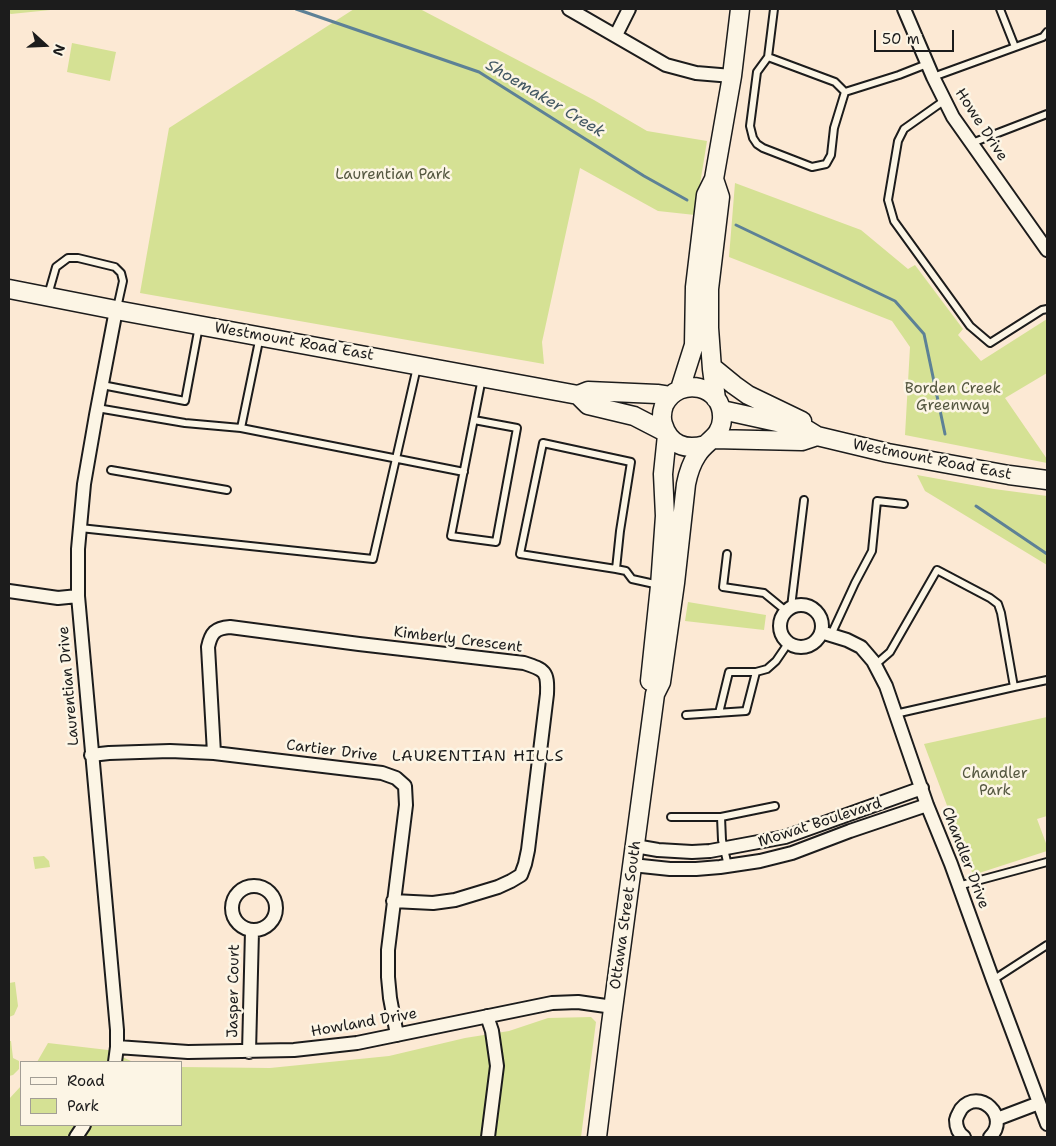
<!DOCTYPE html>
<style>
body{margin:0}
#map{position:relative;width:1056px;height:1146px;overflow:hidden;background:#fce9d4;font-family:"Shantell Sans",sans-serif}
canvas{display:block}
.frame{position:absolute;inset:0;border:10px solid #1c1c1c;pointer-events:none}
.legend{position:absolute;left:20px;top:1061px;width:162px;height:65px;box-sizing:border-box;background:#fcf5e5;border:1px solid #a29e95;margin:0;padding:6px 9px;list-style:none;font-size:15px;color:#1c1c1c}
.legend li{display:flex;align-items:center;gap:10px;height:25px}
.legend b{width:25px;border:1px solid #a29e95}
.north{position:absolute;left:20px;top:20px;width:50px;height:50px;-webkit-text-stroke:4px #fcf5e5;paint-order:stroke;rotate:110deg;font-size:14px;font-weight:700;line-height:20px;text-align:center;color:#1c1c1c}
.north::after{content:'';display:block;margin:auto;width:18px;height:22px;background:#1c1c1c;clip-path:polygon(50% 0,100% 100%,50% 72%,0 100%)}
.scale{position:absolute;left:874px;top:30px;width:80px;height:22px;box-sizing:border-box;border:2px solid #1c1c1c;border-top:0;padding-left:6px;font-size:15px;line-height:18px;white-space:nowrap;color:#1c1c1c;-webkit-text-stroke:4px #fcf5e5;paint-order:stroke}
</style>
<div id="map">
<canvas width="1056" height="1146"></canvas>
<div class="frame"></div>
<ul class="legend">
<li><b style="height:6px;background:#fcf5e5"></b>Road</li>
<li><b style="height:14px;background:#d5e194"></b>Park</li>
</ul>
<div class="north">N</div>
<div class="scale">50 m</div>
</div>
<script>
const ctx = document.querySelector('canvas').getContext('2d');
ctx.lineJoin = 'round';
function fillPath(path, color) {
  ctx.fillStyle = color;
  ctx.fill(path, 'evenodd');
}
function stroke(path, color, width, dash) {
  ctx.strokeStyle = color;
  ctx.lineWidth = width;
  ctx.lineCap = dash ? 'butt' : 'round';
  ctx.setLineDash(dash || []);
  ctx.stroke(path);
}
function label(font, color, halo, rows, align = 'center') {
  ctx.font = font + ' "Shantell Sans",sans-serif';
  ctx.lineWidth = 5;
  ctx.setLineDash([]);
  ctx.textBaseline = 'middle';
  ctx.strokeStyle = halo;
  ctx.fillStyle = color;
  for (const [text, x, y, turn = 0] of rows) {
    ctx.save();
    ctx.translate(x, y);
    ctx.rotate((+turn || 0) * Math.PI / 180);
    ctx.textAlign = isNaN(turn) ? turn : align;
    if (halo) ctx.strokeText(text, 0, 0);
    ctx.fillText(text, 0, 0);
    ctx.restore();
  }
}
const green = new Path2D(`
 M 9,9 L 60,9 L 11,14 L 9,13 Z
 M 354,9 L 420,9 L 594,100 L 647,131 L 707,141 L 695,215 L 658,211 L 580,168 L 542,342 L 544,364 L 140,293 L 169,128 Z
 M 72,43 L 116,52 L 110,81 L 67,72 Z
 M 735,183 L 861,230 L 908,269 L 915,265 L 963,329 L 958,335 L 981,361 L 1047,319 L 1047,373 L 1005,398 L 1047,459 L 1047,463 L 905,435 L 910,347 L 892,321 L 729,257 Z
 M 917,475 L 994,489 L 1047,496 L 1047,565 L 925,491 Z
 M 688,602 L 766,615 L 764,630 L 685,621 Z
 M 1047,717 L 1047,816 L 1037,819 L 1047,846 L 1047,851 L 973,875 L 924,744 Z
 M 44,856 L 49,861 L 50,867 L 35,869 L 33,857 Z
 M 15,982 L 18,1006 L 14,1015 L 9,1017 L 9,983 Z
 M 591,1017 L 596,1022 L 581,1137 L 9,1137 L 9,1099 L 21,1086 L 21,1125 L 181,1125 L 181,1067 L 270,1068 L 389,1056 L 465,1038 L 509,1031 L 548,1018 Z
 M 9,1041 L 11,1041 L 13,1058 L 19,1061 L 19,1069 L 13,1075 L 9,1076 Z
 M 48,1043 L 108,1050 L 133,1062 L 37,1062 Z`);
const stream = new Path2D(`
 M 296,9 L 479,72 L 644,176 L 687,200
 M 736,225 L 895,301 L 924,334 L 945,434
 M 976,506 L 1047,554`);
const service = new Path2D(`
 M 1000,9 L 1015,47
 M 768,57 L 835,82 L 845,92 L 834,128 L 831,155 L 826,164 L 812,167 L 763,148 L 757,144 L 753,138 L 750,126 L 757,72 L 768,57 L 774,9
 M 933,77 L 1043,37 L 1047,32
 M 845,92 L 899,75 L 927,64
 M 945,100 L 904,129 L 898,141 L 888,200 L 894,221 L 970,326 L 990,343 L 1042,310 L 1047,309
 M 972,143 L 1047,114
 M 48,295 L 56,267 L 68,258 L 78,258 L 115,267 L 121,273 L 123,281 L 117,308
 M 102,385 L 185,401 L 199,326
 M 97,408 L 185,423 L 241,428 L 464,472
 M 474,420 L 517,428 L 496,542 L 451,536 L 482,378
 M 241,428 L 260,336
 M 111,470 L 227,490
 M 80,528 L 373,559 L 417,367
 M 727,554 L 723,587 L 764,593 L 786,611
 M 616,569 L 620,531 L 631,462 L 543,443 L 520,554 L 616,569 L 626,571 L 632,579 L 659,585
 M 791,607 L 804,500
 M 831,635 L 855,583 L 872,551 L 877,501 L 904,504
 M 875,665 L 890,652 L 937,570 L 990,598 L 998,604 L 1001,613 L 1014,687 L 895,714
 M 1014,687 L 1047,680
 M 719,713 L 729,672 L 756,672
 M 686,715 L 746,711 L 756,672 L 767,669 L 776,661 L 789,642
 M 671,817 L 721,817 L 775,806
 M 721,817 L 722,840 L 728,866
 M 958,886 L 1047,862
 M 993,980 L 1047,945`);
const minor = new Path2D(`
 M 569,9 L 666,65 L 696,73 L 732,76
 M 904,9 L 933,77 L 953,117 L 1047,250
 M 616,35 L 629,9
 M 9,591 L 58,598 L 78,596
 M780 626a21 21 0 1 1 42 0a21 21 0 1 1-42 0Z
 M 821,632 L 847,640 L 861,647 L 873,661 L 886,686 L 927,805 L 951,864 L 993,980 L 1047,1124
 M 214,753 L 208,647 C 211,633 215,628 230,627 L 359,644 L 524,663 C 545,670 548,671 547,694 L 528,850 L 525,864 L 521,875 L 511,881 L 498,887 L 455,900 L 433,903 L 393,901
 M 91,755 L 109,753 L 170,751 L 214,753 L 382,773 L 396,778 L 405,786 L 406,805 L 388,950 L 388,977 L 390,998 L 397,1035
 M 635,846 L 658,850 L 692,852 L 710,851 L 785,837 L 922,788
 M 632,865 L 670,869 L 696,869 L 720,867 L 760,861 L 792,853 L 850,831 L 927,805
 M232 908a22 22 0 1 1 44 0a22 22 0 1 1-44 0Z
 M 487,1016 L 492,1031 L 497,1066 L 488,1137
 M 117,1047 L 188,1052 L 294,1050 L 357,1043 L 552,1003 L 578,1002 L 613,1007
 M 249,1052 L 252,931
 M 115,1062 L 117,1047 L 117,1030 L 78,596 L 78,549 L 84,484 L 96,415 L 116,310
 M 997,1119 L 1039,1103
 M 76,1137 L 84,1125
 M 964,1137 C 958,1133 956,1127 956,1120 C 957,1115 959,1113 961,1109 C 979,1087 1011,1117 990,1137`);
const secondary = new Path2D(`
 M 714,179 L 720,197 L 709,289 L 709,328 L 712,369 L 716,399
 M 9,289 L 116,310 L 578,395
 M 712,367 L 734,385 L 748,395 L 802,421
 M 680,389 L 694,345 L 695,287 L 706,195 L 714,179 L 732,76 L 740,9
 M 578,395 L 588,405 L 634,416 L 665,432
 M 578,395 L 588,391 L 657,394 L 670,396
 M 722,410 L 804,428 L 817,436 L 888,453 L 1009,475 L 1047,480
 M 713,439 L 802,441 L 817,436
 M 650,681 L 660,586 L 665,516 L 663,474 L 667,435
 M 597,1137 L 611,1024 L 655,694 L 661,682 L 675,583 L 686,484 C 688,474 691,464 697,455 C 705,441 721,438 722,419 C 724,385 679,375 664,405 C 662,411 661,418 663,424 C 669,444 685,451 705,445`);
const streetNames = [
 ["Howe Drive",981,125,57],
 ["Westmount Road East",294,342,10],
 ["Westmount Road East",932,460,11],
 ["Kimberly Crescent",458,640,7],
 ["Laurentian Drive",69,686,-95],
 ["Cartier Drive",332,751,7],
 ["Mowat Boulevard",820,823,-18],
 ["Chandler Drive",965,858,69],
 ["Ottawa Street South",626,915,-82],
 ["Jasper Court",234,991,-89],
 ["Howland Drive",364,1023,-10]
];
const parkNames = [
 ["Laurentian Park",393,175],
 ["Borden Creek",953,389],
 ["Greenway",953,406],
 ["Chandler",995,774],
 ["Park",995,791]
];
const waterNames = [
 ["Shoemaker Creek",545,99,31]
];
const neighbourhoodNames = [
 ["LAURENTIAN HILLS",478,757]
];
fillPath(green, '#d5e194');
stroke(stream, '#5d8196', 3);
stroke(service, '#1c1c1c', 10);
stroke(minor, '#1c1c1c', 16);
stroke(secondary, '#1c1c1c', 21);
stroke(service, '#fcf5e5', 6);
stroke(minor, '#fcf5e5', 12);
stroke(secondary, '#fcf5e5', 18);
label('15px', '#1c1c1c', '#fcf5e5', streetNames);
label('15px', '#545740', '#fcf5e5', parkNames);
label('italic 16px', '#425763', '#fcf5e5', waterNames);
ctx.letterSpacing = '1px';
label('16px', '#1c1c1c', '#fcf5e5', neighbourhoodNames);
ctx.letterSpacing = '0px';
</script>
